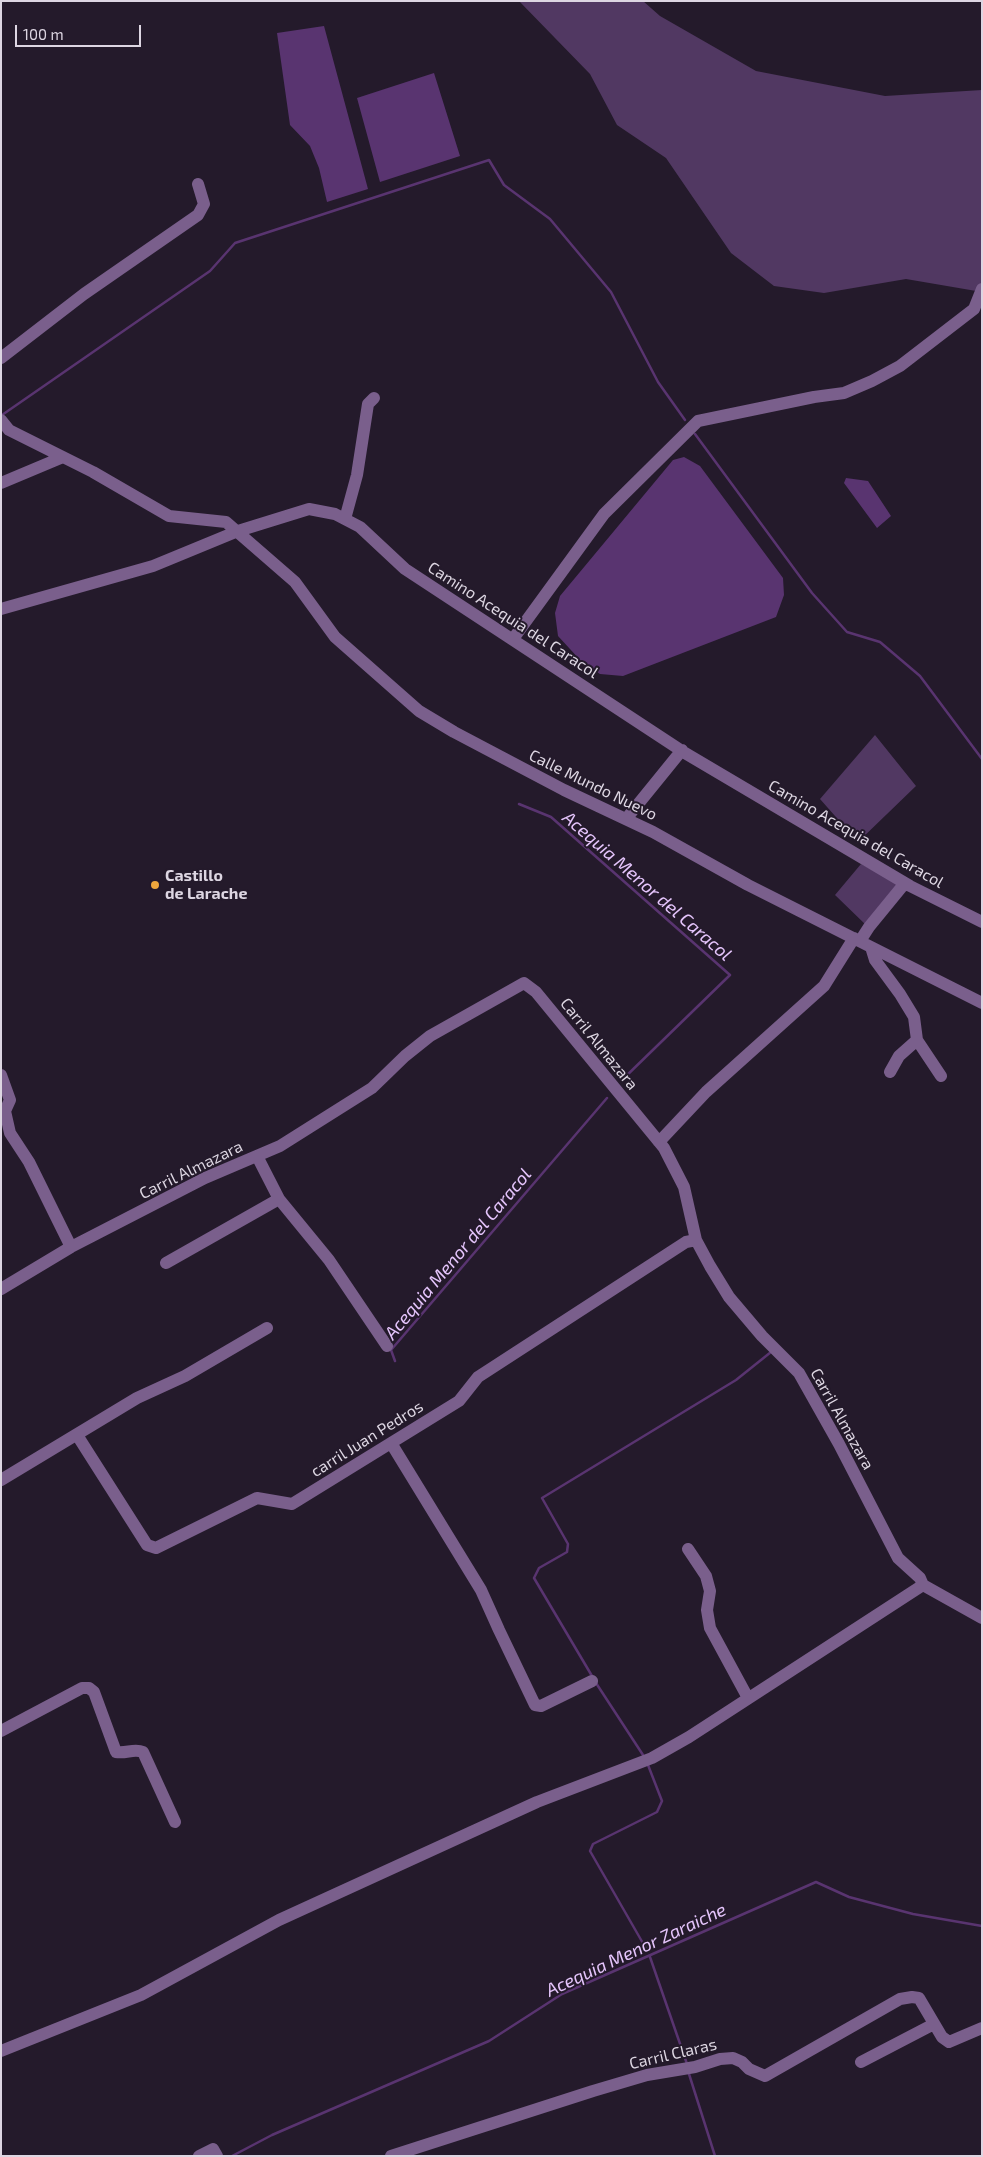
<!DOCTYPE html>
<style>
body{margin:0}
#map{position:relative;width:983px;height:2157px;overflow:hidden;background:#241a2b;font-family:"Exo 2",sans-serif}
canvas{display:block}
.frame{position:absolute;inset:0;border:2px solid #ddd6e2;pointer-events:none}
.scale{position:absolute;left:15px;top:25px;width:126px;height:22px;box-sizing:border-box;border:2px solid #ddd6e2;border-top:0;padding-left:6px;font-size:15px;line-height:18px;white-space:nowrap;color:#ddd6e2;-webkit-text-stroke:4px #241a2b;paint-order:stroke}
</style>
<div id="map">
<canvas width="983" height="2157"></canvas>
<div class="frame"></div>
<div class="scale">100 m</div>
</div>
<script>
const ctx = document.querySelector('canvas').getContext('2d');
ctx.lineJoin = 'round';
function fillPath(path, color) {
  ctx.fillStyle = color;
  ctx.fill(path, 'evenodd');
}
function stroke(path, color, width, dash) {
  ctx.strokeStyle = color;
  ctx.lineWidth = width;
  ctx.lineCap = dash ? 'butt' : 'round';
  ctx.setLineDash(dash || []);
  ctx.stroke(path);
}
function label(font, color, halo, rows, align = 'center') {
  ctx.font = font + ' "Exo 2",sans-serif';
  ctx.lineWidth = 4;
  ctx.setLineDash([]);
  ctx.textBaseline = 'middle';
  ctx.strokeStyle = halo;
  ctx.fillStyle = color;
  for (const [text, x, y, turn = 0] of rows) {
    ctx.save();
    ctx.translate(x, y);
    ctx.rotate((+turn || 0) * Math.PI / 180);
    ctx.textAlign = isNaN(turn) ? turn : align;
    if (halo) ctx.strokeText(text, 0, 0);
    ctx.fillText(text, 0, 0);
    ctx.restore();
  }
}
const green = new Path2D(`
 M 519,1 L 643,1 L 660,16 L 756,71 L 885,96 L 982,90 L 982,292 L 906,279 L 824,293 L 774,286 L 731,253 L 666,158 L 617,125 L 590,74 Z
 M 875,735 L 916,786 L 858,842 L 820,799 Z
 M 861,864 L 901,885 L 867,926 L 835,895 Z`);
const water = new Path2D(`
 M 324,26 L 368,189 L 327,202 L 319,168 L 310,146 L 290,125 L 277,33 Z
 M 434,73 L 460,156 L 380,182 L 357,98 Z
 M 684,457 L 700,466 L 783,578 L 784,595 L 776,617 L 623,676 L 600,674 L 581,661 L 558,636 L 555,613 L 560,596 L 673,460 Z
 M 846,478 L 868,481 L 891,516 L 877,528 L 844,483 Z`);
const stream = new Path2D(`
 M 2,415 L 210,271 L 235,243 L 489,160 L 504,185 L 550,219 L 611,292 L 658,382 L 685,420
 M 695,434 L 812,593 L 847,632 L 880,642 L 920,676 L 982,759
 M 519,804 L 551,817 L 730,975 L 622,1080
 M 395,1361 L 391,1350 L 607,1098
 M 592,1676 L 534,1578 L 539,1568 L 567,1552 L 568,1544 L 542,1498 L 736,1380 L 771,1352
 M 596,1683 L 643,1755
 M 648,1765 L 662,1801 L 657,1812 L 593,1844 L 590,1851 L 648,1952
 M 650,1957 L 687,2064
 M 689,2074 L 715,2156
 M 232,2156 L 272,2135 L 489,2041 L 562,1994 L 816,1882 L 849,1897 L 913,1914 L 982,1926`);
const minor = new Path2D(`
 M 1,358 L 84,294 L 198,215 L 204,204 L 198,184
 M 1,420 L 9,430 L 93,472 L 169,516 L 226,522 L 295,582 L 335,637 L 419,711 L 454,732 L 564,790 L 653,832 L 748,885 L 982,1003
 M 1,483 L 63,457
 M 345,519 L 357,475 L 368,404 L 374,398
 M 1,609 L 153,566 L 238,531 L 309,509 L 335,514 L 360,527 L 405,569 L 685,753 L 910,886 L 982,922
 M 513,639 L 604,514 L 698,421 L 814,397 L 844,393 L 872,381 L 900,366 L 974,309 L 982,289
 M 626,819 L 682,750
 M 860,941 L 869,927 L 905,883
 M 871,947 L 875,960 L 900,994 L 914,1017 L 917,1040 L 941,1076
 M 890,1072 L 899,1056 L 917,1040
 M 1,1075 L 10,1100 L 5,1111 L 10,1133 L 29,1162 L 71,1247
 M 659,1142 L 706,1092 L 824,986 L 854,938
 M 257,1156 L 279,1199 L 329,1260 L 387,1346
 M 166,1263 L 279,1199
 M 1,1289 L 71,1247 L 205,1178 L 280,1146 L 372,1088 L 405,1056 L 430,1036 L 524,983 L 536,992 L 664,1148 L 684,1187 L 696,1240 L 710,1266 L 729,1297 L 762,1336 L 799,1373 L 839,1444 L 898,1558 L 920,1578 L 923,1585 L 982,1618
 M 77,1435 L 147,1545 L 156,1548 L 257,1498 L 292,1504 L 459,1401 L 478,1377 L 686,1242 L 696,1240
 M 391,1443 L 481,1590 L 499,1630 L 535,1705 L 541,1706 L 592,1681
 M 1,1480 L 137,1398 L 185,1376 L 267,1328
 M 688,1549 L 706,1576 L 710,1591 L 707,1610 L 710,1628 L 748,1698
 M 1,1731 L 82,1688 L 89,1688 L 94,1692 L 116,1752 C 126,1754 134,1748 143,1752 L 175,1822
 M 1,2051 L 141,1995 L 279,1920 L 537,1802 L 652,1758 L 689,1737 L 923,1585
 M 861,2062 L 934,2024
 M 199,2156 L 213,2149 L 217,2156
 M 391,2156 L 593,2091 L 647,2075 L 695,2067 L 720,2059 L 733,2058 L 742,2062 L 749,2069 L 765,2076 L 900,1999 L 912,1997 L 919,1998 L 942,2037 L 949,2042 L 982,2028`);
const markers = [
 [155,885,5,"#efa73d"]
];
const streetNames = [
 ["Camino Acequia del Caracol",513,620,33],
 ["Calle Mundo Nuevo",593,785,26],
 ["Camino Acequia del Caracol",856,834,30],
 ["Carril Almazara",599,1044,51],
 ["Carril Almazara",191,1170,-26],
 ["Carril Almazara",842,1419,61],
 ["carril Juan Pedros",367,1439,-32],
 ["Carril Claras",673,2054,-13]
];
const poiNames = [
 ["Castillo",165,876],
 ["de Larache",165,894]
];
const waterNames = [
 ["Acequia Menor del Caracol",647,886,41],
 ["Acequia Menor del Caracol",458,1254,-50],
 ["Acequia Menor Zaraiche",636,1950,-25]
];
fillPath(green, '#513862');
fillPath(water, '#593470');
stroke(stream, '#593470', 2.5);
stroke(minor, '#7a5f8c', 12);
for (const [x, y, r, color] of markers) {
  const dot = new Path2D();
  dot.arc(x, y, r, 0, 2 * Math.PI);
  ctx.fillStyle = color;
  ctx.fill(dot);
  stroke(dot, '#241a2b', 2);
}
label('16px', '#ddd6e2', '#241a2b', streetNames);
label('bold 16px', '#ddd6e2', '#241a2b', poiNames, 'left');
label('italic 18px', '#e5c5fc', '#241a2b', waterNames);
</script>
